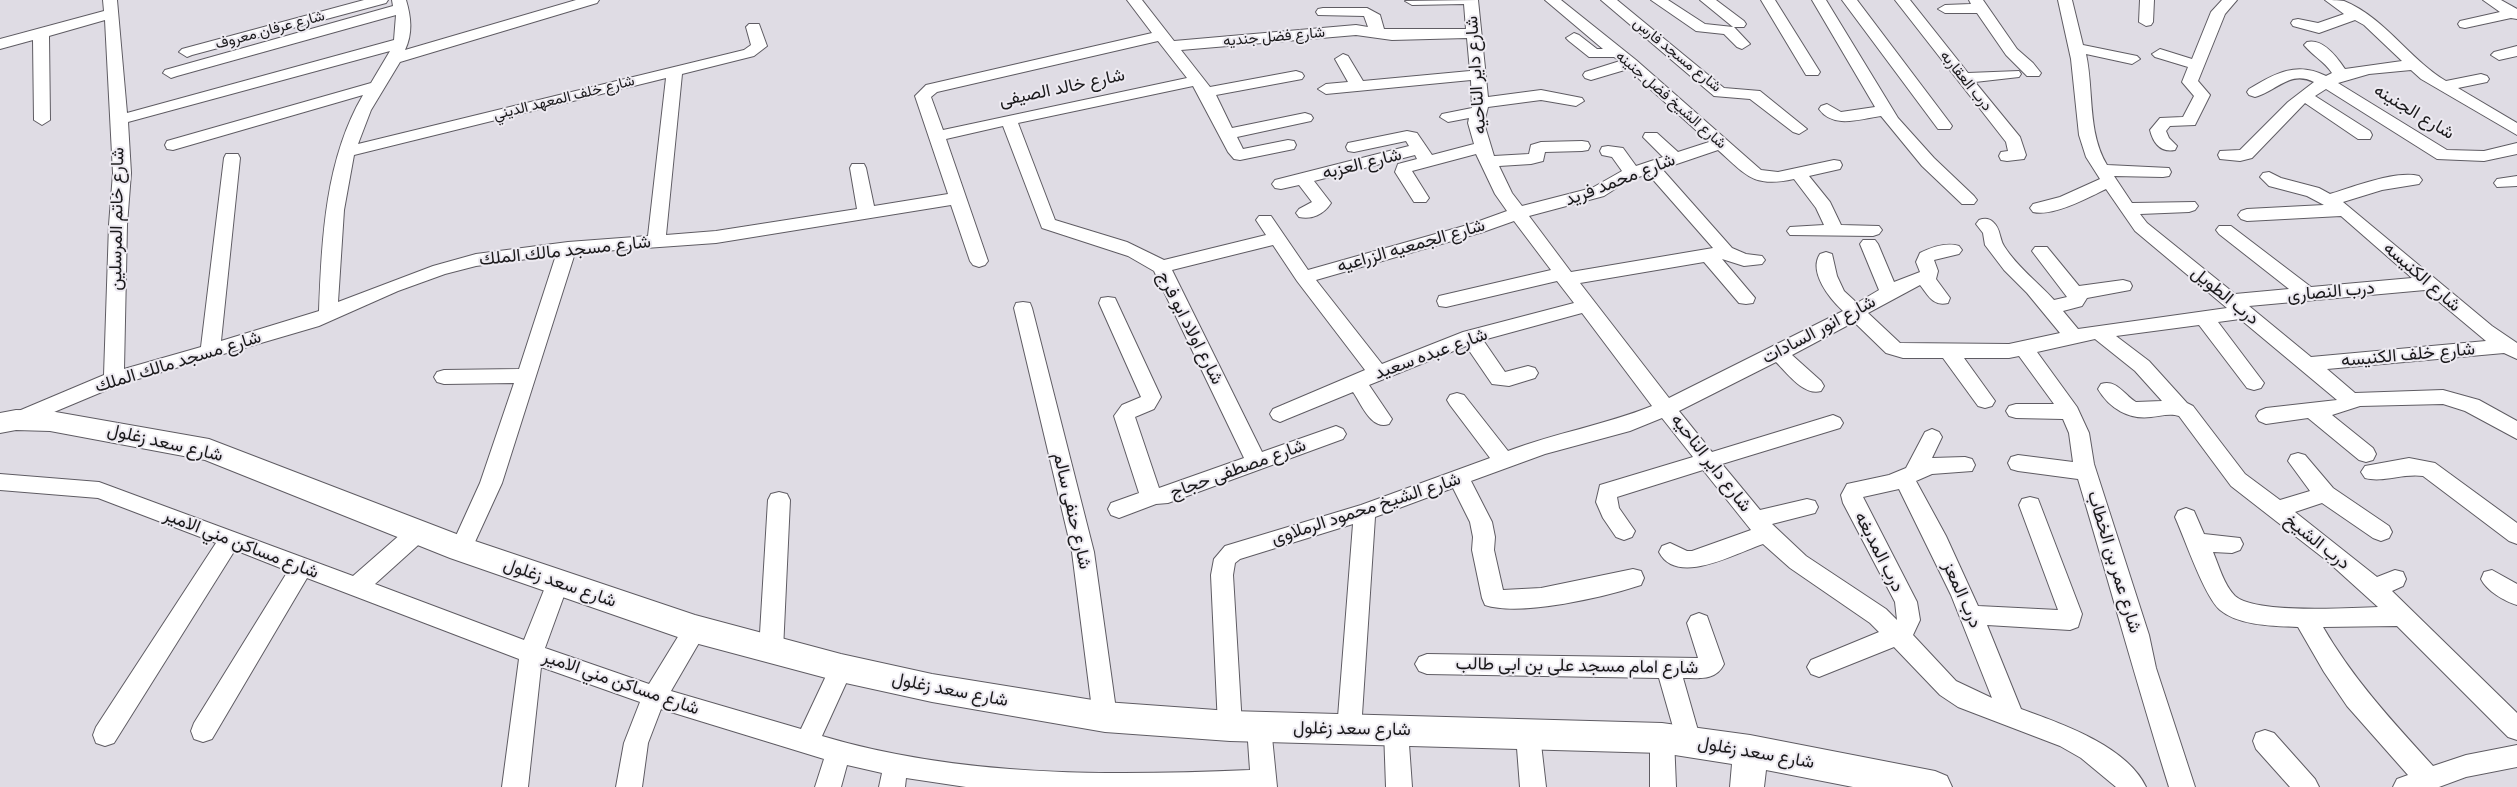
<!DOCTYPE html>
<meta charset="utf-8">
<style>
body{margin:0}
canvas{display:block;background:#dfdce4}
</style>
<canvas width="2517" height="787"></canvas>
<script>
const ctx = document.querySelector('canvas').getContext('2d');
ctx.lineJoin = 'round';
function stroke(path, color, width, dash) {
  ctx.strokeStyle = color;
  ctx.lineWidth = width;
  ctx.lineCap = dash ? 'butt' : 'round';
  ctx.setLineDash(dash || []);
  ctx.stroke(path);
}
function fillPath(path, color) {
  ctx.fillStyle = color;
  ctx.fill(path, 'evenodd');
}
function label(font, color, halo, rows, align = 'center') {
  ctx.font = font + ' "Zilla Slab",Vazirmatn,serif';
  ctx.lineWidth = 4;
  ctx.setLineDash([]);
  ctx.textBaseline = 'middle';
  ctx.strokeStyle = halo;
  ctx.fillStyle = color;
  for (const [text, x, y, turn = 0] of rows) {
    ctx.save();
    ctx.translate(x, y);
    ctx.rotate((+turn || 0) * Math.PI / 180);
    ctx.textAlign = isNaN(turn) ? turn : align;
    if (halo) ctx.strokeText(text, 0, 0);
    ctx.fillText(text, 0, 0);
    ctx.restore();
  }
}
const street = new Path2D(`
 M 103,0 L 117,0 L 127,113 L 394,40 L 396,15 L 177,76 L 171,78 L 163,73 L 165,70 L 393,6 L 392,0 L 406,0 C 411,17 413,33 405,50 L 576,0 L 599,0 L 597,3 L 400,62 L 371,110 L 358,144 L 744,50 L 751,45 L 746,27 L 749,24 L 759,24 L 767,46 L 754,56 L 682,74 L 666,235 L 716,231 L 857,209 L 850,168 L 852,164 L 864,164 L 866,168 L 874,206 L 948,194 L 915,96 L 926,85 L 1152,33 L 1127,0 L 1142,0 L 1174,41 L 1356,25 L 1368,27 L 1364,16 L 1318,15 L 1316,12 L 1318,9 L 1323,8 L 1367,8 L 1380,15 L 1384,29 L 1466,29 L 1464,4 L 1412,5 L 1405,1 L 1478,0 L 1488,97 L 1541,90 L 1582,98 L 1584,101 L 1576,106 L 1541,100 L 1488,107 L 1484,123 L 1494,156 L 1529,154 L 1531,145 L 1541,142 L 1582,141 L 1588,142 L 1590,146 L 1588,150 L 1582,151 L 1545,152 L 1543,161 L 1531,164 L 1499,166 L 1512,193 L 1522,206 L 1592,188 L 1622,171 L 1612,157 L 1602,155 L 1600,151 L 1602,147 L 1608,146 L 1623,148 L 1636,166 L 1663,157 L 1643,137 L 1645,133 L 1657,133 L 1678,152 L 1709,142 L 1628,69 L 1591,80 L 1585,78 L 1583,75 L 1585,72 L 1620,61 L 1614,57 L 1589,57 L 1569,41 L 1566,38 L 1574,33 L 1579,35 L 1597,49 L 1603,49 L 1545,0 L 1561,0 L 1636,60 L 1761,170 L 1778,172 L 1834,160 L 1840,161 L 1842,165 L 1840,169 L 1809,176 L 1830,202 L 1841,225 L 1879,226 L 1882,230 L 1879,234 L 1873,236 L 1790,235 L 1787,231 L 1790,227 L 1824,225 L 1816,208 L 1794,179 C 1753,188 1746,175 1718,150 L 1662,169 L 1732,248 L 1746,254 L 1762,256 L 1765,260 L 1762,264 L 1744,266 L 1722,259 L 1755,298 L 1753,303 L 1746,304 L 1739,303 L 1704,262 L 1580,283 L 1669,398 L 1843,311 C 1830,299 1808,272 1820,254 L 1826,252 L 1832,254 L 1837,276 L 1844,291 L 1857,303 L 1879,290 L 1860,244 L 1863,240 L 1875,240 L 1878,244 L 1894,282 L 1920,272 L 1916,262 L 1920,253 C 1932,247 1946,242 1959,246 L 1962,250 L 1959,254 L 1934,260 L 1938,271 L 1936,279 L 1950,298 L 1948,303 C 1933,307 1928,295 1920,285 L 1868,313 L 1900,343 L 2009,344 L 2060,333 L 2027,293 L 2004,270 L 1985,245 L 1983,233 L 1976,224 L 1979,220 C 1984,218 1989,218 1993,222 C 2001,229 1999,238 2004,246 C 2017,267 2038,282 2054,300 L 2067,297 L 2035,255 L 2032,251 L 2035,247 L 2047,247 L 2079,286 L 2123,280 L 2130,282 L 2132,286 L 2130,290 L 2087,298 L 2082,306 L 2063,311 L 2078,329 L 2227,308 L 2135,231 L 2106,189 C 2088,198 2052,217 2033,212 L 2030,208 L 2033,204 L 2060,197 L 2100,179 L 2086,157 L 2079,135 L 2071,59 L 2058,0 L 2072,0 L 2083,45 L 2137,56 L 2140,59 L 2132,64 L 2086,54 C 2094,90 2087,132 2107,165 L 2169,168 L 2171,172 L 2169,176 L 2163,177 L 2114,176 L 2132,203 L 2195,202 L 2198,206 L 2195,210 L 2189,212 L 2140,214 L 2147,223 L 2235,294 L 2289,289 L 2219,234 L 2216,230 L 2219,226 L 2231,226 L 2311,287 L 2412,278 L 2341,216 L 2247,221 L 2241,219 L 2238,215 L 2241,211 L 2247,209 L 2324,205 L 2307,196 L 2269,186 L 2260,177 L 2263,173 L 2269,172 L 2281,178 L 2319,188 L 2330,194 C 2353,187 2396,170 2419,176 L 2422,180 L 2419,184 L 2382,190 L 2343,202 L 2492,326 L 2517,343 L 2517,359 L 2504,353 L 2327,369 L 2355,393 L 2443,390 L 2479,400 L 2517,421 L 2517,439 L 2465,411 L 2443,404 L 2360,406 L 2332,415 L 2373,448 L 2376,454 L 2373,460 L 2366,462 L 2359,460 L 2308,418 L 2266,424 L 2259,421 L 2256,416 L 2259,411 L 2266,408 L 2337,400 L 2240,319 L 2218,322 L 2264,383 L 2261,388 L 2254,390 L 2247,388 L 2199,325 L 2116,336 L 2149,361 L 2187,403 L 2193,406 L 2245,474 L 2280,500 L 2310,491 L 2288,461 L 2291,455 L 2298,453 L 2305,455 L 2333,488 L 2389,526 L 2392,532 L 2389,538 L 2381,541 L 2373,538 L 2322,503 L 2295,512 L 2377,577 L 2395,570 L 2403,572 L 2406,579 L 2403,586 L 2392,591 L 2517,713 L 2517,740 L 2508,737 L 2397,626 L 2323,627 C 2353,679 2393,722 2433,766 L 2466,755 L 2517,745 L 2517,767 L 2466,777 L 2439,787 L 2393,787 L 2397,779 L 2408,775 L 2347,706 L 2324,672 L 2298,627 C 2275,626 2239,626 2220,610 C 2204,596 2185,539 2175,517 L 2178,511 L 2186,508 L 2194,511 L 2204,534 L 2240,538 L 2243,544 L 2240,550 L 2232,553 L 2213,552 C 2219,566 2224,585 2235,596 C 2255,614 2349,608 2378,607 L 2326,560 L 2231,486 L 2179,416 C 2170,413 2160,416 2151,417 C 2129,420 2109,408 2098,389 L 2101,384 C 2117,379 2124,395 2136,402 L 2162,401 L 2135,371 L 2095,339 L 2037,352 L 2077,407 L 2089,433 L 2094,464 L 2149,635 L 2156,668 L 2195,787 L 2169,787 C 2137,685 2109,582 2078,479 L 2018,471 L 2011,469 L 2008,463 L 2011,457 L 2018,455 L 2073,462 L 2069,433 L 2063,419 L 2016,418 L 2009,416 L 2006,411 L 2009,406 L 2016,404 L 2054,404 L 2019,356 L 2009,358 L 1964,358 L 1995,401 L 1992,406 L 1985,408 L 1978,406 L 1943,358 L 1903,358 L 1886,353 L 1854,322 L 1792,355 L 1821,381 L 1824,386 L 1821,391 C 1804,396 1788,374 1776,362 L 1679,411 L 1712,452 L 1833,415 L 1840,418 L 1843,423 L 1840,428 L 1722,464 L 1760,510 L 1807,499 L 1815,501 L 1818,507 L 1815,513 L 1772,524 L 1806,556 L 1886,609 L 1897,620 L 1895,602 L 1843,503 L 1841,495 L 1847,484 L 1889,475 L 1906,468 L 1925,432 L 1932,429 L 1939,432 L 1942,437 L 1932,458 L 1965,457 L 1972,459 L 1975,465 L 1972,471 L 1932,474 L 1916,481 L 1946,536 L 1978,606 L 2058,610 L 2019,505 L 2022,499 L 2030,497 L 2038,499 L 2082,614 L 2078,627 L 2070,630 L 1987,625 L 2021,709 C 2060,723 2127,746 2146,787 L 2116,787 L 2081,758 L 2060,746 L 1958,707 L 1940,695 L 1894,647 L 1819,677 L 1811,674 L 1807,667 L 1811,660 L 1879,632 L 1870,623 L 1790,568 L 1763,544 C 1736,553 1677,587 1659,552 L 1662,546 L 1670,543 L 1687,551 L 1692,551 L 1751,530 L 1703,470 L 1617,497 L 1619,508 L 1635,531 L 1632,537 L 1624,540 L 1616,537 L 1603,518 L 1596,502 L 1600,485 L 1693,457 L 1662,418 L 1630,431 L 1545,454 L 1471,481 L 1492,522 L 1495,537 L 1494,550 L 1503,590 L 1541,588 L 1633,569 L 1641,571 L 1644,578 L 1641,585 C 1604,597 1521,617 1485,605 L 1482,598 L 1472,550 L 1473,537 L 1470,522 L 1453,488 L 1375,517 L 1361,730 L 1358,738 L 1349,741 L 1340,738 L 1337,730 L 1353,524 L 1240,559 L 1235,563 L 1233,575 L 1242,726 L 1239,734 L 1230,737 L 1221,734 L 1218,726 L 1211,575 L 1214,559 L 1225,546 L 1361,505 L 1490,458 L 1450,405 L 1447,400 L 1450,395 L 1457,393 L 1464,395 L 1508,451 C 1555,433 1605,425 1652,406 L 1582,313 L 1483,340 L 1505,372 L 1528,366 L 1535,368 L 1538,373 L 1535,378 L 1509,386 L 1492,384 L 1466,346 L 1369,385 L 1392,419 L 1389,424 C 1371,430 1362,405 1353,392 L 1287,419 L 1280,422 L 1273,419 L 1270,414 L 1273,409 L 1365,370 L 1297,281 L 1273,245 L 1172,270 L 1262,452 L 1336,426 L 1343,429 L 1346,434 L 1343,439 L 1168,503 L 1156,504 L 1119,518 L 1111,515 L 1108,509 L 1111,503 L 1139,493 L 1114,416 L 1122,405 L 1141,397 L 1099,303 L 1101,298 L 1108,297 L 1115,298 L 1161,397 L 1154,409 L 1135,417 L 1159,488 L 1244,458 L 1154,271 L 1128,256 L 1042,228 L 1003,126 L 946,139 L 988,261 L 985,265 L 979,267 L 973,265 L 970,261 L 951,205 L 716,243 L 575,253 L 502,483 L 469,555 L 461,558 L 453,555 L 450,549 L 480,483 L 514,383 L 444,384 L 437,382 L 434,377 L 437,372 L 444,370 L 519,369 L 556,255 L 476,266 L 445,274 L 398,291 L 319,326 L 121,384 L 23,425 L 16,428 L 9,425 L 6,420 L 9,415 L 104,375 L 109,225 L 113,173 L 105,20 L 49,36 L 50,120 L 42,125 L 34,120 L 33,40 L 0,49 L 0,39 L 104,11 ZM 1356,35 L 1392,40 L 1467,38 L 1470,71 L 1363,81 L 1348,56 L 1343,54 L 1335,59 L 1348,82 L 1326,84 L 1318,89 L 1326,94 L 1471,80 L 1472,108 L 1442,114 L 1440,117 L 1448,122 L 1469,118 L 1468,123 L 1474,144 L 1432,155 L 1417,133 L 1407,131 L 1348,143 L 1346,147 L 1348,151 L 1354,152 L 1406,141 L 1409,146 L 1275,180 L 1272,184 L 1275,188 L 1281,189 L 1299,185 L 1312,202 L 1299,209 L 1296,213 L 1299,217 C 1312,220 1324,214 1331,203 L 1314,181 L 1415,155 L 1417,159 L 1398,164 L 1395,172 L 1414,202 L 1426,202 L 1429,198 L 1412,171 L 1476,154 L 1495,194 L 1507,211 L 1471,224 L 1308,270 L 1271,216 L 1259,216 L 1256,220 L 1266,235 L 1164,260 L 1127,242 L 1055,220 L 1018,123 L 1193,86 L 1228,152 L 1234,159 L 1240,160 L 1294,149 L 1296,145 L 1294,141 L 1288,140 L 1243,149 L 1237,137 L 1311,121 L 1313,118 L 1311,115 L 1305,113 L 1232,128 L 1216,95 L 1302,79 L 1304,76 L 1302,73 L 1296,71 L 1210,87 L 1181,50 ZM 1158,41 L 1187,78 L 943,130 L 931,97 L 937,92 ZM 390,51 L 371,83 L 167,141 L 165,145 L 167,149 L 173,150 L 363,95 C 325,160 322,238 319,311 L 221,341 L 240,158 L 238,154 L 226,154 L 224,158 L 201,347 L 124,369 L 127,225 L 131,173 L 128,122 ZM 666,78 L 648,236 L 568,242 L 476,254 L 433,266 L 338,302 L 344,210 L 354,155 ZM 1648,174 L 1713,248 L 1571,272 L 1529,216 L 1604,196 L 1629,180 ZM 1514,221 L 1551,270 L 1439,296 L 1437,301 L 1439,306 L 1446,307 L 1557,281 L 1574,303 L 1463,332 L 1382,364 L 1316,280 L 1483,232 ZM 2425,290 L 2486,341 L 2311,357 L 2249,306 ZM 1899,489 L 1951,595 L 1992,698 L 1956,681 L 1913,635 L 1920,620 L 1917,602 L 1863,497 Z
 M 364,0 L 388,0 L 386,3 L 192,55 L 187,57 L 179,52 L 182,49 Z
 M 1601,0 L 1617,0 L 1724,88 L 1760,91 L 1807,129 L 1799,134 L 1793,132 L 1750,99 L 1714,96 Z
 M 1651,0 L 1668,0 L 1705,24 L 1733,27 L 1700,0 L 1716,0 L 1744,21 L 1746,24 L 1744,27 L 1734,27 L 1750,44 L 1742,49 L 1737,47 L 1724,34 L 1696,31 Z
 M 1761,0 L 1775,0 L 1820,72 L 1818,75 L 1806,75 Z
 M 1812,0 L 1826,0 L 1898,118 L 1934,158 L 1974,196 L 1977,200 L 1974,204 L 1962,204 L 1922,166 L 1881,116 C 1860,119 1833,129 1819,109 L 1821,106 L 1827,104 L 1841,112 L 1875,107 Z
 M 1842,0 L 1857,0 L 1950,123 L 1952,126 L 1950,129 L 1938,129 Z
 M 1895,0 L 1910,0 L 1968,73 L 2019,71 L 2021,74 L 2019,77 L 1975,82 L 2020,137 L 2026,155 L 2024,159 L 2007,161 L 2001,160 L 1999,156 L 2001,152 L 2008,151 L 2006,142 Z
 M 1969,0 L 1983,0 L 2017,49 L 2033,63 L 2041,73 L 2039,76 L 2027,76 L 2006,55 L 1977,13 L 1945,13 L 1938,9 L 1945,5 L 1971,4 Z
 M 2140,0 L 2154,0 L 2153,22 L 2151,25 L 2146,26 L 2139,22 Z
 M 2222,0 L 2237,0 L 2225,14 L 2198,81 L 2210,95 L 2195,125 L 2170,126 L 2166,131 L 2169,138 L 2177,146 L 2175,150 C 2160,153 2153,142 2150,130 L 2160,118 L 2183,117 L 2194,96 L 2182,82 L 2188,67 L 2155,57 L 2152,54 L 2160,49 L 2192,59 L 2211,12 Z
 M 2325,0 C 2330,0 2338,0 2344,1 C 2384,17 2409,59 2446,81 L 2481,74 L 2487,76 L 2489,79 L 2487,82 L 2458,88 L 2517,123 L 2517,135 L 2421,79 L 2411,70 L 2369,74 L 2338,83 L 2447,150 L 2484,151 L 2517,143 L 2517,154 L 2484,161 L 2437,159 L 2326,89 L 2315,96 L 2370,131 L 2372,135 L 2370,139 L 2358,139 L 2305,103 L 2252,158 L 2240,161 L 2220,159 L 2218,155 L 2220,151 L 2240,150 L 2288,102 L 2314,82 C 2290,70 2277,91 2255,97 L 2249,95 L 2247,92 L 2249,89 C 2275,73 2297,61 2326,76 L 2332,73 C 2324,61 2313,56 2304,45 L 2307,42 C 2323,38 2337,57 2345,69 L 2402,61 L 2364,25 L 2355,20 L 2319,33 L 2293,26 L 2291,23 L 2293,20 L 2298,19 L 2318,23 L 2344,14 Z
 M 2483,0 L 2501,0 L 2517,9 L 2517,19 L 2511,18 L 2465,28 L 2460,27 L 2458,24 L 2460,21 L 2500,12 Z
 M 2517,46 L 2517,56 L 2499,60 L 2491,55 L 2494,52 Z
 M 2517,176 L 2517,186 L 2497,187 L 2494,183 L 2497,179 Z
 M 1023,302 L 1030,303 L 1032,308 L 1094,552 L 1117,717 L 1114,725 L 1105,728 L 1096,725 L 1093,717 L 1072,552 L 1014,308 L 1016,303 Z
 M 2409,458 L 2435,463 L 2517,523 L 2517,544 L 2509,541 L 2423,476 C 2403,473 2383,483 2365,478 L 2361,472 L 2365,466 Z
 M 0,474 L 99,482 L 353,576 L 410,526 L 418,523 L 426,526 L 429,532 L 426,538 L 375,584 L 524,640 L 550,575 L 558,573 L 566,575 L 569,582 L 545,648 L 649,684 L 687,622 L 695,619 L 703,622 L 707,629 L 671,691 L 801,729 L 833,661 L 841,658 L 849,661 L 853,668 L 822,736 C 960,777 1107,776 1250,770 L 1247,727 L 1250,719 L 1259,716 L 1268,719 L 1271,727 L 1277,787 L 966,787 L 906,778 L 905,787 L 879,787 L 882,773 L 847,765 L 841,787 L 815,787 L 824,759 L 661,709 L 648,743 L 642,787 L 616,787 L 624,743 L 640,702 L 541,667 L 528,787 L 502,787 L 519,659 L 307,578 L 212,739 L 203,742 L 194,739 L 191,731 L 194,723 L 288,571 L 235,550 L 114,743 L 105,746 L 96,743 L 93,735 L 96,727 L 216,543 L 98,498 L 0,490 Z
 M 779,492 L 787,494 L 790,500 L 783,650 L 779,657 L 771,660 L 763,657 L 759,650 L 768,500 L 771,494 Z
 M 2492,570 L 2517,584 L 2517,605 C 2504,601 2487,591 2481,579 L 2484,572 Z
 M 1699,613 L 1707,616 L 1724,664 C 1716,681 1699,678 1683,678 L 1701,741 L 1698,749 L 1689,752 L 1680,749 L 1677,741 L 1659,678 L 1427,674 L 1419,671 L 1415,664 L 1419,657 L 1427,654 L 1698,658 L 1687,623 L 1691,616 Z
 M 1396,719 L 1405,722 L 1408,730 L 1412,787 L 1386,787 L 1384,730 L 1387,722 Z
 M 1528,724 L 1537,727 L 1540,735 L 1546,787 L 1520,787 L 1516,735 L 1519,727 Z
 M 1662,727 L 1671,730 L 1674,738 L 1676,787 L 1650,787 L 1650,738 L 1653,730 Z
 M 2265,730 L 2274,733 L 2315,779 L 2319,787 L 2290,787 L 2256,749 L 2253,741 L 2256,733 Z`);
const secondary = new Path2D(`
 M 16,410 L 50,411 L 209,439 L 472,540 L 695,615 L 841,654 L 932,674 L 1105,702 L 1230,711 L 1662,723 L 1750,735 L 1935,771 L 1947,776 L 1952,787 L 1853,787 L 1766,770 L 1764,787 L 1730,787 L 1732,764 L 1662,753 L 1230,741 L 1105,732 L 932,702 L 841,682 L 695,643 L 450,558 L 205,460 L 50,431 L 16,430 L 0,433 L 0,413 Z`);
const farStreetnames = [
 ["شارع عرفان معروف",270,30,-15],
 ["شارع فضل جنديه",1274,37,-5],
 ["شارع مسجد فارس",1677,55,39],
 ["درب العقاربه",1966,81,51],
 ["شارع خلف المعهد الديني",564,98,-14],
 ["شارع الشيخ فضل جنينه",1671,100,41]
];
const streetNames = [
 ["شارع داير الناحيه",1476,75,-94],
 ["شارع خالد الصيفى",1062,88,-12],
 ["شارع الجنينه",2414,112,31],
 ["شارع العزبه",1362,164,-14],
 ["شارع محمد فريد",1620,180,-21],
 ["شارع خاتم المرسلين",117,219,-89],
 ["شارع الجمعيه الزراعيه",1411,246,-16],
 ["شارع مسجد مالك الملك",565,251,-6],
 ["شارع الكنيسه",2422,277,41],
 ["درب النصارى",2331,292,-5],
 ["درب الطويل",2225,296,39],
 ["شارع اولاد ابو فرج",1190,328,63],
 ["شارع انور السادات",1819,330,-28],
 ["شارع عبده سعيد",1431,354,-20],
 ["شارع خلف الكنيسه",2408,355,-5],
 ["شارع مسجد مالك الملك",178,362,-17],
 ["شارع سعد زغلول",165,443,13],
 ["شارع داير الناحيه",1711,463,52],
 ["شارع مصطفى حجاج",1238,469,-20],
 ["شارع الشيخ محمود الرملاوى",1366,509,-18],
 ["شارع حنفى سالم",1072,511,77],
 ["درب الشيخ",2317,542,38],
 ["شارع مساكن مني الامير",241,544,21],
 ["درب المدبغه",1879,552,63],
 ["شارع عمر بن الخطاب",2114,562,73],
 ["شارع سعد زغلول",560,583,19],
 ["درب المعز",1962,595,66],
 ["شارع امام مسجد على بن ابى طالب",1577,666,1],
 ["شارع مساكن مني الامير",621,683,19],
 ["شارع سعد زغلول",950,690,11],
 ["شارع سعد زغلول",1352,729,1],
 ["شارع سعد زغلول",1756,753,10]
];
stroke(street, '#5f5c63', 2);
stroke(secondary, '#5f5c63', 2);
fillPath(street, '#fff');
fillPath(secondary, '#fff');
label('15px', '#1a191b', '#edeaf1', farStreetnames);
label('18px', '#1a191b', '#edeaf1', streetNames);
</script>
